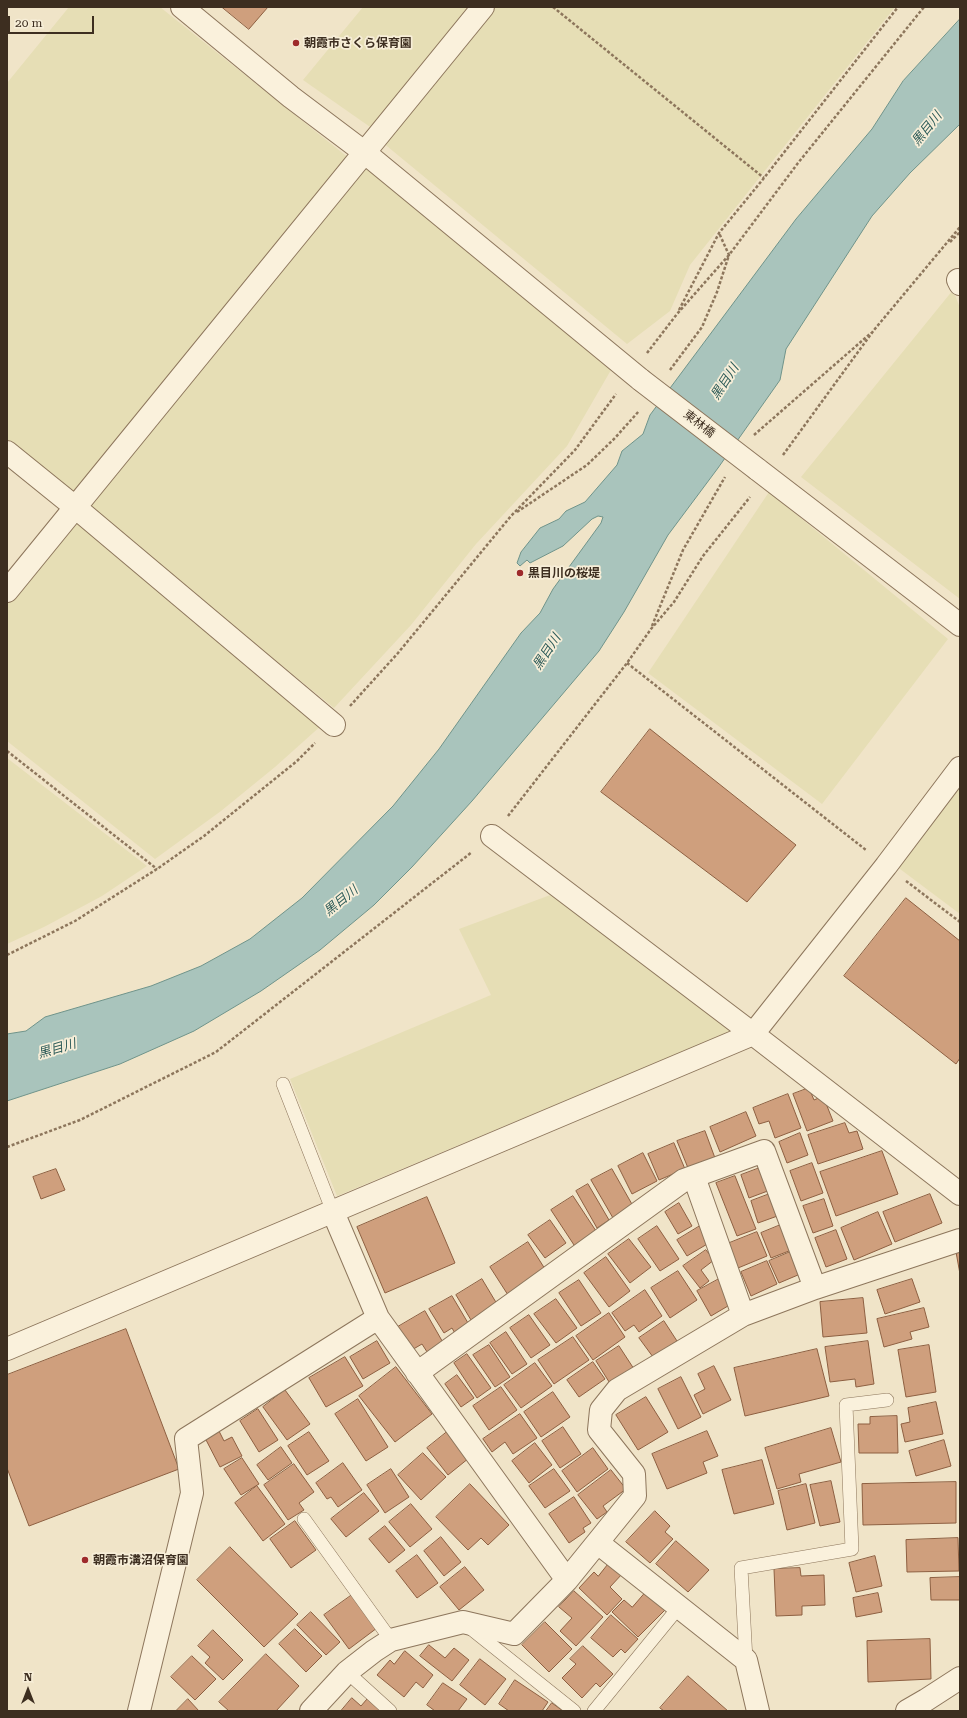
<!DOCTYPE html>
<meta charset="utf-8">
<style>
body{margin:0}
#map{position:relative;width:967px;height:1718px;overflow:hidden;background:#f0e4c8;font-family:"Roboto Serif",serif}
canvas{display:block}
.frame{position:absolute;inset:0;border:8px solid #3d2e20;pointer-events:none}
.north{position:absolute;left:8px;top:1670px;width:40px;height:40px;-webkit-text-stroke:3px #f7eed8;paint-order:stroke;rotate:0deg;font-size:11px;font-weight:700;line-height:16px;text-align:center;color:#3d2e20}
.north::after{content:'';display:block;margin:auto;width:14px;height:18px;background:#3d2e20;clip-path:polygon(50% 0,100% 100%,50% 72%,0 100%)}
.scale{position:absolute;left:8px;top:16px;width:86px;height:18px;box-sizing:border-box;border:2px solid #3d2e20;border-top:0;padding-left:5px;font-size:12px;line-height:14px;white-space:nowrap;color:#3d2e20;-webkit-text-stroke:3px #f7eed8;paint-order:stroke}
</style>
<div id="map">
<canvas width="967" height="1718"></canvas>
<div class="frame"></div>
<div class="north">N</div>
<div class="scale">20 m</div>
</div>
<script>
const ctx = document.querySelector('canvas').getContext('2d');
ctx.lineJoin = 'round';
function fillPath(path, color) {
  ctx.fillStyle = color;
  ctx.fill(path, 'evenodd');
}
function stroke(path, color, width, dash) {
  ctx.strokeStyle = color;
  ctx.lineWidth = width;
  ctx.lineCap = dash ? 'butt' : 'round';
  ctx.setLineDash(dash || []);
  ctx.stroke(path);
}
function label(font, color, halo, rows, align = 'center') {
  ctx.font = font + ' "Roboto Serif","Noto Sans JP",serif';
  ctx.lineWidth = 3.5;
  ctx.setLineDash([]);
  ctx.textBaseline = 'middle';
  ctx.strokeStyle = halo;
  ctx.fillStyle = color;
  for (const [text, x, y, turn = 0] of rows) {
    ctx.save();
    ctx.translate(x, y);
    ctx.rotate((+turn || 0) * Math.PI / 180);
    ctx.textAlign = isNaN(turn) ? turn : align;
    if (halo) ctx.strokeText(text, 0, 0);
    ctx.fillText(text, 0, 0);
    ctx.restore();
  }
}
const farmland = new Path2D(`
 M 69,7 L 160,7 L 350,159 L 74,497 L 7,444 L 7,83 Z
 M 363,7 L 473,7 L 373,129 L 303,80 Z
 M 493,7 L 895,7 L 690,265 L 670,311 L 627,344 L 382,142 Z
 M 359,169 L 370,169 L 572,335 L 611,370 L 567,446 L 476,544 L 411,625 L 334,708 L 89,509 L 89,501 Z
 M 953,290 L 960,308 L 960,599 L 801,477 Z
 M 769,492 L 948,639 L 822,804 L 648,673 Z
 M 73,522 L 83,523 L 323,724 L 275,767 L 221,811 L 155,859 L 7,741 L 7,604 Z
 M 7,758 L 147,866 L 102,896 L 44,927 L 7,944 Z
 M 960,781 L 960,914 L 896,866 Z
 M 553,894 L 732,1031 L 337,1196 L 290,1079 L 491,995 L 459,929 Z`);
const water = new Path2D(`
 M 960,19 L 960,124 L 910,173 L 872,216 L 786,349 L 780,380 L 718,468 L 668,535 L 624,612 L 599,651 L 472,801 L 412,867 L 374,905 L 320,950 L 261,991 L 194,1031 L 120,1064 L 7,1101 L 7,1034 L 26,1031 L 45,1017 L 151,986 L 201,966 L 250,939 L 302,898 L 393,806 L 439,749 L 521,633 L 540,613 L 553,589 L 601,523 L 603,517 L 598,516 L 592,519 L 563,546 L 530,563 L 527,560 L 520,566 L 517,563 L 521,552 L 540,528 L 559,519 L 566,511 L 585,502 L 617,465 L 622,451 L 643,434 L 650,415 L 796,219 L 872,129 L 903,81 Z`);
const building = new Path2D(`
 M 222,7 L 268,7 L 249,29 Z
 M 650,729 L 796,845 L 747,902 L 601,792 Z
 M 906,898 L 960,941 L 960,1058 L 956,1064 L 844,976 Z
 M 809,1088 L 814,1100 L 823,1096 L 833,1121 L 807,1131 L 793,1094 Z
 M 788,1094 L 801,1128 L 775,1138 L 769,1121 L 759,1124 L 753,1108 Z
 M 746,1112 L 756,1136 L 720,1152 L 710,1127 Z
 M 845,1123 L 849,1133 L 857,1131 L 863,1149 L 818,1164 L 808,1135 Z
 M 705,1131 L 715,1158 L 688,1168 L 677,1141 Z
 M 800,1133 L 808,1155 L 787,1163 L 779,1142 Z
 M 674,1143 L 685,1169 L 659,1180 L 648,1154 Z
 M 882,1151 L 898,1194 L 836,1216 L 820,1172 Z
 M 643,1153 L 657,1181 L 632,1194 L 618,1166 Z
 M 812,1163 L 823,1193 L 801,1201 L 790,1171 Z
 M 765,1166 L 773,1189 L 749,1198 L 741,1175 Z
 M 56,1169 L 65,1190 L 41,1199 L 33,1177 Z
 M 612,1169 L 633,1206 L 613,1218 L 591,1180 Z
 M 735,1176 L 756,1229 L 737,1236 L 716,1183 Z
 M 588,1184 L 609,1220 L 597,1228 L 576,1191 Z
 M 775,1192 L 783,1214 L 758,1223 L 751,1201 Z
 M 930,1194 L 942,1223 L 895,1242 L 883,1212 Z
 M 573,1196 L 598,1234 L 576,1248 L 551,1210 Z
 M 427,1197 L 455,1263 L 385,1293 L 357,1227 Z
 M 824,1199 L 833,1226 L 813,1233 L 803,1206 Z
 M 679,1203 L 692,1226 L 678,1234 L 665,1212 Z
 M 878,1212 L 892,1244 L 854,1260 L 841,1228 Z
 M 550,1220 L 566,1243 L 545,1258 L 528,1235 Z
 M 783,1224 L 794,1249 L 771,1258 L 761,1233 Z
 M 657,1226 L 679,1259 L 660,1271 L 638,1239 Z
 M 700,1226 L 709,1243 L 687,1256 L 677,1240 Z
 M 836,1230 L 847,1259 L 826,1267 L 815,1238 Z
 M 757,1232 L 767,1256 L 738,1268 L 727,1244 Z
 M 629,1239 L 651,1267 L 630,1283 L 608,1254 Z
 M 528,1242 L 545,1269 L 508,1295 L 490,1267 Z
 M 706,1250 L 714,1260 L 701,1270 L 709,1281 L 700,1288 L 683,1266 Z
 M 795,1250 L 805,1272 L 779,1283 L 769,1261 Z
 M 960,1251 L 960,1274 L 956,1252 Z
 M 606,1257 L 630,1291 L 609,1307 L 584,1273 Z
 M 767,1261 L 777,1284 L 751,1296 L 741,1272 Z
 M 678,1271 L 697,1300 L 670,1318 L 651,1288 Z
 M 482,1279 L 497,1304 L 471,1320 L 456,1295 Z
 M 719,1279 L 733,1303 L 711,1316 L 697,1291 Z
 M 912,1279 L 920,1302 L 885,1314 L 877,1290 Z
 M 579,1280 L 601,1313 L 581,1326 L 559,1293 Z
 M 645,1290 L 662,1316 L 639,1332 L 634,1325 L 625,1331 L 612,1313 Z
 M 452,1296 L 471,1328 L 457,1337 L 452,1328 L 444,1333 L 429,1309 Z
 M 863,1298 L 867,1333 L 823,1337 L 820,1302 Z
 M 556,1299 L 577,1328 L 556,1343 L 534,1314 Z
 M 924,1308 L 929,1327 L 910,1332 L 912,1339 L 884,1347 L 877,1319 Z
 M 425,1311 L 445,1346 L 429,1355 L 422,1344 L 410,1351 L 396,1328 Z
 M 609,1313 L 625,1337 L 593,1360 L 576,1336 Z
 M 529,1315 L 550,1345 L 531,1358 L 510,1328 Z
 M 664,1321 L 677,1341 L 653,1357 L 639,1338 Z
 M 126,1329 L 179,1469 L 29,1526 L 7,1468 L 7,1375 Z
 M 506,1332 L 527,1364 L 512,1374 L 490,1343 Z
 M 573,1337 L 589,1360 L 554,1384 L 538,1360 Z
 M 377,1341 L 390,1363 L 363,1379 L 350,1357 Z
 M 868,1341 L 874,1384 L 856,1387 L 855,1379 L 830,1382 L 825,1347 Z
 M 489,1345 L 510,1377 L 495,1387 L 473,1355 Z
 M 929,1345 L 936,1392 L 906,1397 L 898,1350 Z
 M 619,1346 L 634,1369 L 611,1385 L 596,1361 Z
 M 817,1349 L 829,1396 L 745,1416 L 734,1368 Z
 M 467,1354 L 491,1388 L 477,1398 L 454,1363 Z
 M 345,1357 L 363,1386 L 326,1407 L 309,1378 Z
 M 593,1362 L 605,1379 L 579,1397 L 567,1380 Z
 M 535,1363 L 552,1386 L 521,1408 L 504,1385 Z
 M 714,1366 L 731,1400 L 703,1414 L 694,1395 L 705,1389 L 698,1374 Z
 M 396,1367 L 432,1414 L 395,1442 L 359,1396 Z
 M 457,1375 L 474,1398 L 461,1407 L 445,1384 Z
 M 681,1377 L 701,1417 L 678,1429 L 658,1389 Z
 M 501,1387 L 517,1410 L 489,1430 L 473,1406 Z
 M 285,1390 L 310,1424 L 287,1440 L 263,1407 Z
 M 553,1392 L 570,1417 L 541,1437 L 524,1412 Z
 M 646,1397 L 668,1432 L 638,1450 L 616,1415 Z
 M 358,1399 L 388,1447 L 366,1461 L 335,1414 Z
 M 936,1402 L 943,1434 L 905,1442 L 901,1424 L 910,1422 L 908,1408 Z
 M 258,1409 L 278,1440 L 259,1452 L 240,1421 Z
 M 520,1414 L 537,1438 L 513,1454 L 505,1442 L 492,1452 L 483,1439 Z
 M 897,1416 L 898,1453 L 859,1453 L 858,1424 L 870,1424 L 870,1417 Z
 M 563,1427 L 581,1454 L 560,1468 L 542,1441 Z
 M 831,1428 L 841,1462 L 799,1474 L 801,1482 L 777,1489 L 765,1448 Z
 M 218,1429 L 224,1441 L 232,1437 L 242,1456 L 220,1467 L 204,1436 Z
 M 707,1431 L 718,1456 L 703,1462 L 707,1473 L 667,1489 L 652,1454 Z
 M 309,1432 L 329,1461 L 307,1475 L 288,1446 Z
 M 447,1432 L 469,1458 L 448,1475 L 427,1448 Z
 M 944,1440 L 951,1466 L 916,1476 L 909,1451 Z
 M 535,1443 L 552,1465 L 529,1483 L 512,1461 Z
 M 281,1447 L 292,1463 L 268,1480 L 257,1465 Z
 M 593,1448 L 608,1469 L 577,1492 L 562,1471 Z
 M 423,1453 L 446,1477 L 421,1500 L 398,1475 Z
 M 242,1458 L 259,1484 L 241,1495 L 224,1469 Z
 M 762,1460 L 774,1504 L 734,1514 L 722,1470 Z
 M 343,1463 L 362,1490 L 338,1507 L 331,1497 L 327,1499 L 316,1483 Z
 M 294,1464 L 314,1492 L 299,1503 L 304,1510 L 288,1520 L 264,1485 Z
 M 391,1469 L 409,1497 L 385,1513 L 367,1485 Z
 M 554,1469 L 570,1491 L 545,1508 L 529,1486 Z
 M 611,1470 L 626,1489 L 603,1506 L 607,1512 L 597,1519 L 578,1495 Z
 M 831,1481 L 840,1522 L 820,1526 L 810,1485 Z
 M 956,1482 L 956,1523 L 863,1525 L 862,1484 Z
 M 470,1484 L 509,1525 L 488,1545 L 481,1538 L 468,1550 L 436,1517 Z
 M 806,1484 L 815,1523 L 787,1530 L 778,1491 Z
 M 257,1486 L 285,1524 L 263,1541 L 235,1503 Z
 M 364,1493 L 379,1511 L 346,1537 L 331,1519 Z
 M 574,1497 L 591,1523 L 583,1528 L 585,1532 L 569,1543 L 549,1514 Z
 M 411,1504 L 432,1529 L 410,1547 L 389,1522 Z
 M 655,1511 L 670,1526 L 665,1532 L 673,1539 L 650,1563 L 626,1542 Z
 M 295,1521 L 316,1550 L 291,1568 L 270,1539 Z
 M 385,1526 L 405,1550 L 389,1563 L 369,1539 Z
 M 441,1537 L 461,1562 L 444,1576 L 424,1551 Z
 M 958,1538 L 959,1571 L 907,1572 L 906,1540 Z
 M 676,1541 L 709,1570 L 688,1592 L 656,1564 Z
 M 230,1547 L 298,1614 L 264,1647 L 197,1580 Z
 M 417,1555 L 438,1583 L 417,1598 L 396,1571 Z
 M 875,1556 L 882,1586 L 856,1592 L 849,1563 Z
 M 610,1562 L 623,1573 L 610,1587 L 622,1599 L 607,1615 L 579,1588 L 594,1572 L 598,1576 Z
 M 465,1567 L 484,1590 L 459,1610 L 440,1587 Z
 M 800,1568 L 801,1576 L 824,1575 L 825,1605 L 802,1606 L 802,1615 L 776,1616 L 774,1569 Z
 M 960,1577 L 960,1600 L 931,1600 L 930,1578 Z
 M 574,1591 L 603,1617 L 576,1646 L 560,1631 L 572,1618 L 559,1607 Z
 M 646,1592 L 665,1610 L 638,1637 L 612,1612 L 624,1600 L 632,1607 Z
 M 878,1593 L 882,1612 L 856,1617 L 853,1598 Z
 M 352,1595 L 377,1628 L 349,1649 L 324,1615 Z
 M 311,1612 L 340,1642 L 326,1655 L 297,1625 Z
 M 611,1615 L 638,1639 L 625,1653 L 621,1649 L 613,1657 L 591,1638 Z
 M 545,1622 L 572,1649 L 549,1672 L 522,1645 Z
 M 295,1629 L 322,1656 L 306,1672 L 279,1644 Z
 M 213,1630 L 243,1660 L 223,1680 L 205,1663 L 210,1657 L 198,1646 Z
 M 930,1639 L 931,1679 L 868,1682 L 867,1641 Z
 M 429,1645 L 445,1658 L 454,1648 L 469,1660 L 452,1681 L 420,1656 Z
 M 583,1646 L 613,1674 L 600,1687 L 596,1683 L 582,1698 L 562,1678 L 576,1664 L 570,1659 Z
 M 405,1651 L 433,1675 L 423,1688 L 416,1682 L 404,1697 L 377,1675 L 390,1660 L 394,1664 Z
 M 266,1654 L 299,1686 L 276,1711 L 229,1711 L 219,1702 Z
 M 192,1656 L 216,1679 L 195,1700 L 171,1677 Z
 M 480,1659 L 506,1679 L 485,1705 L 460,1685 Z
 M 688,1676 L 728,1711 L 664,1711 L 660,1708 Z
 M 515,1680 L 548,1702 L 542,1711 L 509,1711 L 499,1704 Z
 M 443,1683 L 467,1699 L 458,1711 L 435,1711 L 427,1705 Z
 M 352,1698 L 361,1706 L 367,1699 L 383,1711 L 341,1711 Z
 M 188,1699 L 199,1711 L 176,1711 Z
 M 552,1703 L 563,1711 L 546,1711 Z`);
const path = new Path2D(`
 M 553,7 L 764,178
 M 950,242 L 960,232
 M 679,310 L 719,233 L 764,178 L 898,7
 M 647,353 L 677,314 L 729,255 L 798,163 L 924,7
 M 670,370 L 702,327 L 717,292 L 729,255 L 719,233
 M 754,435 L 871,333
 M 783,455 L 874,330 L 960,227
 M 517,512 L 587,465 L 615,438 L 639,411
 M 652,626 L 683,550 L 725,477
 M 627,663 L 866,850
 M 350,706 L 398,653 L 511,516 L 575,450 L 616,394
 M 7,751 L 157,869
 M 508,816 L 627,663 L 651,629 L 674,602 L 703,556 L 750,497
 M 906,881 L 960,922
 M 7,955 L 75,921 L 157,869 L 204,836 L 297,761 L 315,743
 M 7,1147 L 80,1120 L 216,1052 L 472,852`);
const service = new Path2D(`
 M 283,1084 L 333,1212
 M 304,1519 L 391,1640
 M 469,1627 L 574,1711
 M 746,1660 L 741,1568 L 852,1549 L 846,1405 L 887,1400
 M 347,1672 L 390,1711
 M 594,1711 L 679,1607`);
const minor = new Path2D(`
 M 182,7 L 291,97 L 364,152 L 641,380
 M 958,280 L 960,284
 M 7,452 L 75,507 L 334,725
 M 757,469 L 960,625
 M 7,591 L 483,7
 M 492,836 L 753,1034 L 960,1194
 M 694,1177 L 743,1315
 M 333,1212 L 378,1318 L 567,1580
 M 7,1349 L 753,1034 L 886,866 L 960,768
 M 417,1373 L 684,1180 L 764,1151 L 815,1288
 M 598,1543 L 746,1660 L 758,1711
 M 139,1711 L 192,1493 L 186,1439 L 378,1318
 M 311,1711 L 347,1672 L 374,1651 L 391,1640 L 463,1622 L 514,1634 L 567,1580 L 635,1496 L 634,1474 L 599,1430 L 601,1410 L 617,1390 L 743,1315 L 815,1288 L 960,1240
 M 907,1711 L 926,1700 L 960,1678`);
const minorBridge = new Path2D(`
 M 641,380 L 757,469`);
const markers = [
 [296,43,4,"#9e2a2b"],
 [520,573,4,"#9e2a2b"],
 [85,1560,4,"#9e2a2b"]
];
const poiNames = [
 ["朝霞市さくら保育園",304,43],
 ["黒目川の桜堤",528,573],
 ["朝霞市溝沼保育園",93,1560]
];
const streetNames = [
 ["東林橋",699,424,38]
];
const waterNames = [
 ["黒目川",927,129,-51],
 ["黒目川",725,382,-57],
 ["黒目川",547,652,-57],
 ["黒目川",341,901,-39],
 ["黒目川",57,1049,-16]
];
fillPath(farmland, '#e6deb5');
fillPath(water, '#a9c4bc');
stroke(water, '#6f938a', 1);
fillPath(building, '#cf9f7d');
stroke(building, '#8d5f41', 1);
stroke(service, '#8d765c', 14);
stroke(minor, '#8d765c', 24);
stroke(path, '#8d765c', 2.5, [3, 2]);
stroke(service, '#faf1dc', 13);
stroke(minor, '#faf1dc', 22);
stroke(minorBridge, '#8d765c', 24, []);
stroke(minorBridge, '#faf1dc', 22);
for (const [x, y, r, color] of markers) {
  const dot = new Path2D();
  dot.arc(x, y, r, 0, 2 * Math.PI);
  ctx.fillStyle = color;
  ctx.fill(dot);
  stroke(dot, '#f7eed8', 1.5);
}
label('bold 12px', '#3d2e20', '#f7eed8', poiNames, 'left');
label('12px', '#3d2e20', '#f7eed8', streetNames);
label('italic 13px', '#2f5d5a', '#f7eed8', waterNames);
</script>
